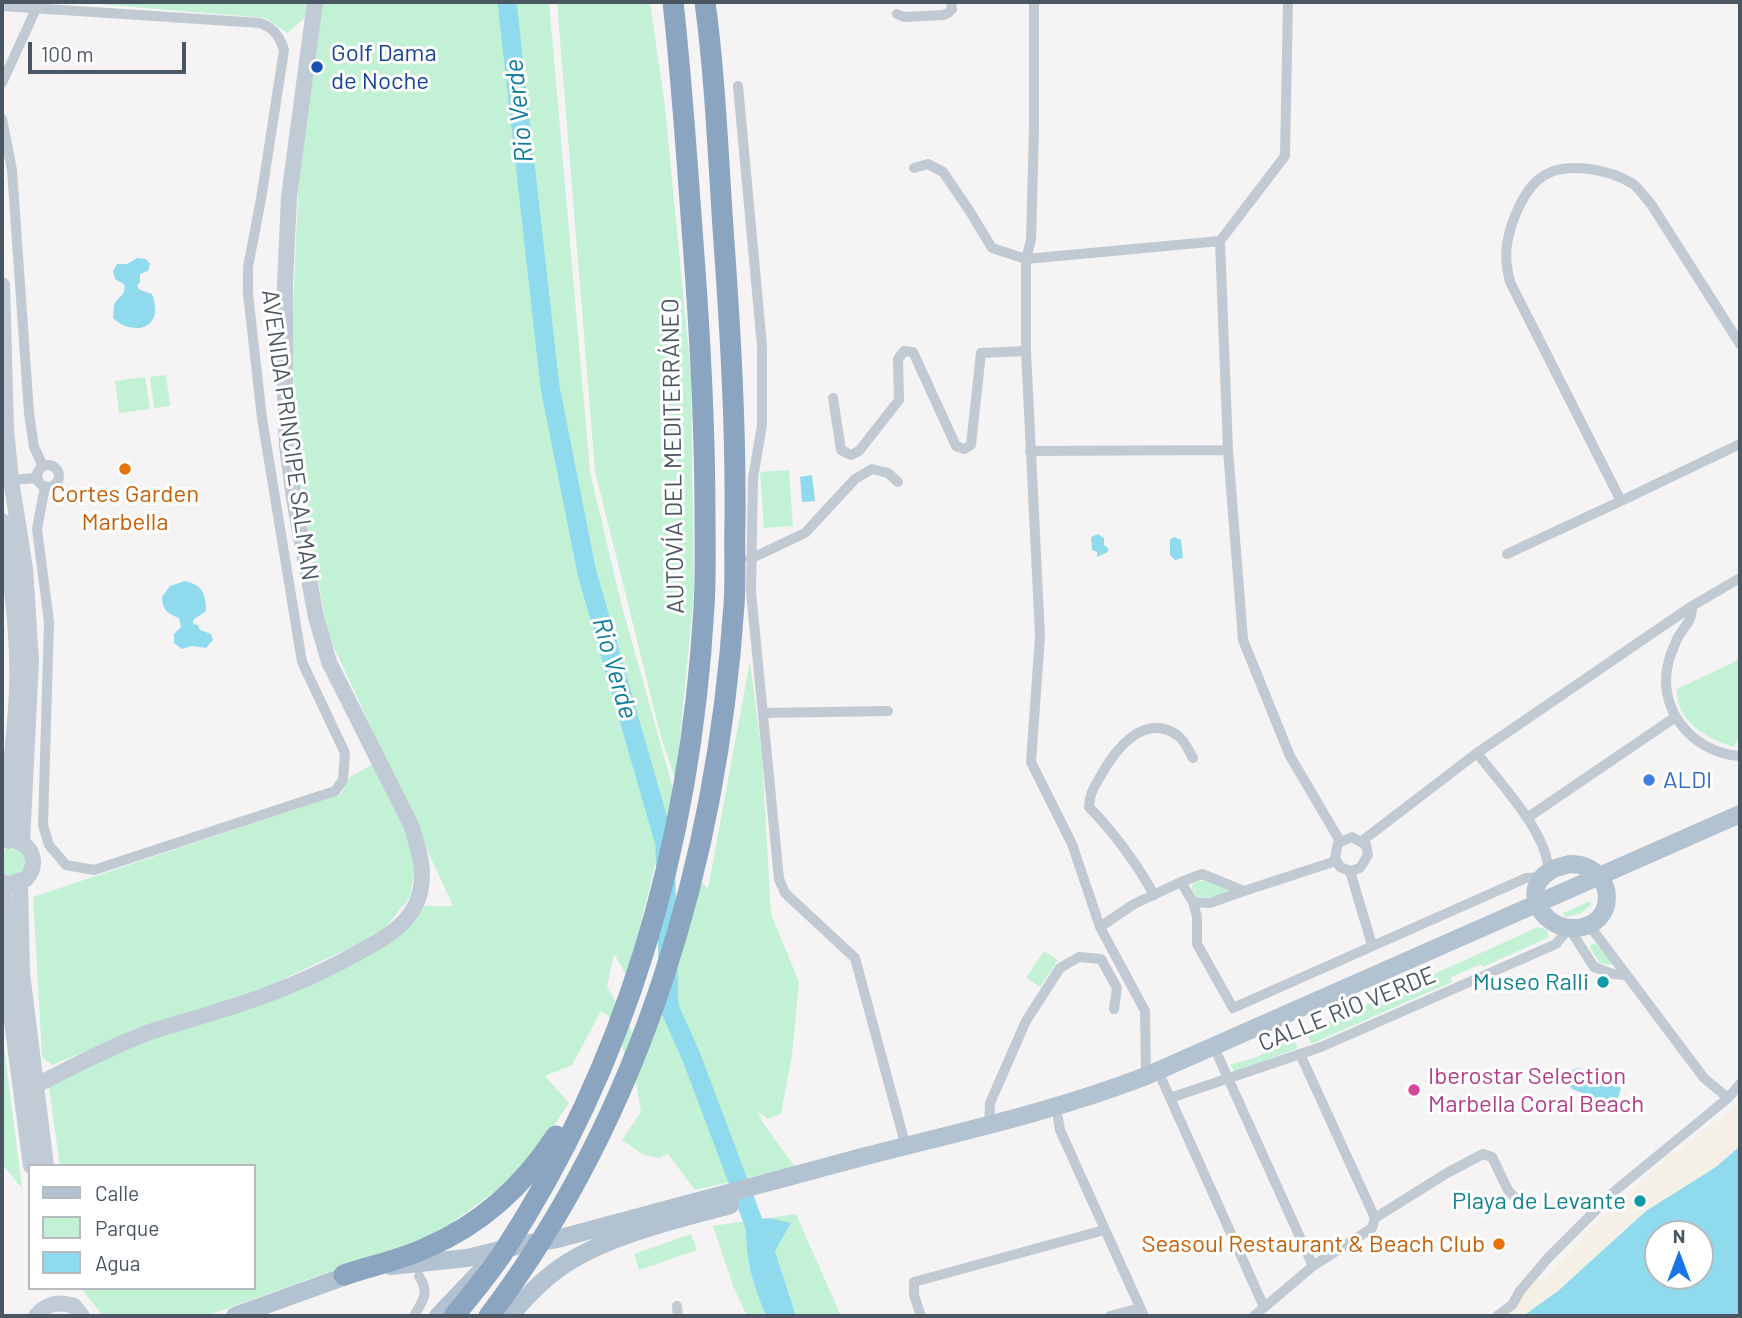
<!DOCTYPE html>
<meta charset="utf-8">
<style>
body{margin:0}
#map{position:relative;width:1742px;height:1318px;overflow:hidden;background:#f5f3f3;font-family:Barlow,sans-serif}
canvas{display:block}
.frame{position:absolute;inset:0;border:4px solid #4a5661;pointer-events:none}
.legend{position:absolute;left:28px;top:1164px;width:228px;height:126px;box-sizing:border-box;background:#fff;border:2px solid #b7bbc0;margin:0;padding:9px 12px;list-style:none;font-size:21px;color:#4a5661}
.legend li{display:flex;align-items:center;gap:14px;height:35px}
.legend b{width:35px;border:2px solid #b7bbc0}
.north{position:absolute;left:1644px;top:1220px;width:70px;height:70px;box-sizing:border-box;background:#fff;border:2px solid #b7bbc0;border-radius:50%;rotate:0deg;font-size:19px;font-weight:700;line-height:28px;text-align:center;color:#4a5661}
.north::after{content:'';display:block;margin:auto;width:24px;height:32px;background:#1a73e8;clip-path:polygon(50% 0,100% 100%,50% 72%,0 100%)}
.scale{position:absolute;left:28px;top:42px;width:158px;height:32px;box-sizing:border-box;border:4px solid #4a5661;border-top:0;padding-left:9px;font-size:21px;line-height:24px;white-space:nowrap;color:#4a5661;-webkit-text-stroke:5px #fff;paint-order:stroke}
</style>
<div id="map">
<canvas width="1742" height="1318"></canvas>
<div class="frame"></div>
<ul class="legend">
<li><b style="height:9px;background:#b3c2d1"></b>Calle</li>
<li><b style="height:19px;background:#c3f1d5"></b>Parque</li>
<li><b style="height:19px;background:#90daee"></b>Agua</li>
</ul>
<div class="north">N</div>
<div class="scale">100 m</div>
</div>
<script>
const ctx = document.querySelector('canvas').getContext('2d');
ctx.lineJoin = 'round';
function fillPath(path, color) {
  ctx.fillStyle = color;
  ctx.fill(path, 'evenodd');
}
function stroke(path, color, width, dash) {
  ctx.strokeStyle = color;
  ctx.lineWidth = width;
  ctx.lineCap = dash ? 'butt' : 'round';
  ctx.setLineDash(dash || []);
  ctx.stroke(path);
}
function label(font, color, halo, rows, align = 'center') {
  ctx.font = font + ' Barlow,sans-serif';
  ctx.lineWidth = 6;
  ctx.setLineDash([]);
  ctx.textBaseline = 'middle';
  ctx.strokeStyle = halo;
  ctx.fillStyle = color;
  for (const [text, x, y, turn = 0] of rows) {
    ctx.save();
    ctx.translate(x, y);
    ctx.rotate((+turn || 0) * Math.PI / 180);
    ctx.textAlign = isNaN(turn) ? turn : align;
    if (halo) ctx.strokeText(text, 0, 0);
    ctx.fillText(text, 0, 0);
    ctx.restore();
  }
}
const green = new Path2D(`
 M 74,2 L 309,2 L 308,15 L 287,33 L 266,18 Z
 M 322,2 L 549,2 L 590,472 L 621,603 L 674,792 L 627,976 L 614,954 L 607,986 L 645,1056 L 672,988 L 702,882 L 708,889 L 750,661 L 762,757 L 771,914 L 799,982 L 792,1055 L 781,1114 L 768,1119 L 758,1112 L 763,1123 L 795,1167 L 695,1190 L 668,1154 L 659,1158 L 644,1155 L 622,1140 L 641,1112 L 636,1083 L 611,1018 L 601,1011 L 572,1065 L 545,1076 L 569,1103 L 525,1169 L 438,1233 L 206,1316 L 103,1316 L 81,1288 L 254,1288 L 254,1166 L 60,1166 L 49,1087 L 159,1033 L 299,990 L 395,940 L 425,906 L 453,906 L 328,634 L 297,468 L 292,333 L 299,171 Z
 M 557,2 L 650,2 L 665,107 L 691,376 L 694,591 L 676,781 L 661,737 L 595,471 Z
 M 166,375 L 170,406 L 154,408 L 150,377 Z
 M 145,377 L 150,409 L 119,413 L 115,381 Z
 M 789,470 L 793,526 L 764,528 L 760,472 Z
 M 1740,657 L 1740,733 L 1734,747 C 1707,738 1676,723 1677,689 L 1734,662 Z
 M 375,763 L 409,835 L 415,868 L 410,897 L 381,933 L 273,984 L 143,1028 L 52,1065 L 42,1057 L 33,897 L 341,794 L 350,777 Z
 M 14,847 L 26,854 L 26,868 L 15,877 L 2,873 L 2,851 Z
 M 1199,881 L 1206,881 L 1231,890 L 1215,897 L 1197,897 C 1192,892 1191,889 1193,883 Z
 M 1590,901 L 1591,905 L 1580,914 L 1564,917 L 1563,913 Z
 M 1538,927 L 1547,930 L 1549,937 L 1483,967 L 1481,964 L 1451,977 L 1452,982 L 1311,1044 L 1306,1032 Z
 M 1595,943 L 1612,961 L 1611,965 L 1600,963 L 1590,948 L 1590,945 Z
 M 1044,951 L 1058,960 L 1040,987 L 1026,978 Z
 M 2,1032 L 22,1188 L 2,1164 Z
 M 1293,1038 L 1298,1048 L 1235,1072 L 1230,1065 L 1257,1057 Z
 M 796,1214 L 841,1316 L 796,1316 L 775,1251 L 790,1224 L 769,1218 Z
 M 746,1221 C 745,1258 752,1282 766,1316 L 747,1316 L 734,1288 L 713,1226 Z
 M 691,1234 L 697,1250 L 639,1270 L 634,1254 Z`);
const sand = new Path2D(`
 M 1740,1099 L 1740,1146 L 1716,1167 L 1646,1211 L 1558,1291 L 1523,1316 L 1504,1316 L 1526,1287 L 1547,1275 L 1578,1244 L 1592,1225 L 1597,1222 L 1664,1160 L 1665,1155 L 1669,1153 L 1674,1154 L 1732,1109 Z`);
const water = new Path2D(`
 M 137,258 L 146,259 L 150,264 L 148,271 L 140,274 L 140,282 L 137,286 L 140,290 L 152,294 C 154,300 157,311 154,317 C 147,334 123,329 113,318 L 114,305 C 118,296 127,295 124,284 L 115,279 L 113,271 L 117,264 L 127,264 Z
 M 812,475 L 815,501 L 802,502 L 800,477 Z
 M 1098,534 L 1104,538 L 1104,545 L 1108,548 L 1108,552 L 1097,557 L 1097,552 L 1092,550 L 1091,537 Z
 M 1174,537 L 1181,540 L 1183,558 L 1175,560 L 1170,555 L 1170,540 Z
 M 185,581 C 202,585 206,593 206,611 L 193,620 L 193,624 L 198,625 L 200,630 L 211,634 L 213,640 L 206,648 L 192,646 L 182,649 L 174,643 L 174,634 L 181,627 L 179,618 C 168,614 162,610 162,597 L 170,586 Z
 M 1579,1068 L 1616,1082 L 1621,1089 L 1617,1100 L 1609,1103 L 1572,1089 L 1567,1081 L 1572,1070 Z
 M 1740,1146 L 1740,1316 L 1523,1316 L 1558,1291 L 1646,1211 L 1716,1167 ZM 1658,1234 L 1700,1234 L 1700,1276 L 1658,1276 Z
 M 769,1218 L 791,1223 L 775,1251 L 796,1316 L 766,1316 C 752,1282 745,1258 746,1221 Z`);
const river = new Path2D(`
 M 507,2 L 550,387 L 587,573 L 665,844 L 669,1007 L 691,1056 L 762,1245`);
const street = new Path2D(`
 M 1034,2 L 1034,129 L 1031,240 L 1026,259 L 1026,351 L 1040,636 L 1031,762 L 1072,844 L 1100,927 L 1145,1011 L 1146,1076
 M 1288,2 L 1285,156 L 1220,241 L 1228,450 L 1243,640 L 1290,756 L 1340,841
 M 2,6 L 260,23 C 274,28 280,37 284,50 L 261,199 L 248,267 L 248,294 L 262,418 L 302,662 L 345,753 L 343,780 L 335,791 L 94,870 L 66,865 L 49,845 L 43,825 L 49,622 L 37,529 L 45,486
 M 897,14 L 904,17 L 943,15 L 948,13 L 952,9 L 951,2
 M 2,83 L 36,9
 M 738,86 L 762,346 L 762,425 L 753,478 L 751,592 L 779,879 L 785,893 L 855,958 L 906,1147
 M 2,119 L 12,170 L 29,413 L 34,447 L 43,466
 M 914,168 L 928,164 L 943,172 L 969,210 L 992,248 L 1026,259 L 1220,241
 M 1740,344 L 1651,204 C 1645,198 1640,189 1633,184 C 1612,170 1567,161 1545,175 C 1524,187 1511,221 1507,244 C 1505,257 1507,270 1510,282 L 1621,501 L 1740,444
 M 833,398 L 841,450 L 851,455 L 859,451 L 899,400 L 898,359 L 904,351 L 913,352 L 956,446 L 964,449 L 971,445 L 981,353 L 1026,351
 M 1030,451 L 1228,450
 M37 476a11 11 0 1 1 22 0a11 11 0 1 1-22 0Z
 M 11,480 L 38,478
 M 1507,554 L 1621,501
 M 750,559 L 805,533 L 855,479 L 872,469 L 888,473 L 898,482
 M 1692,606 C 1692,624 1684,625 1677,639 C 1674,646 1671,653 1669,660 C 1655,708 1692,753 1740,756
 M 763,713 L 888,711
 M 1527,818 L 1674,718
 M 1362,841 L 1477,753
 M 1350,871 L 1360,868 L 1368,855 L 1366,845 L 1352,837 L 1338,843 L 1335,858 L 1340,867 L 1350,871 L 1372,945
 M 1548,872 C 1550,835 1499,782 1477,753 L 1692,606 L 1740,578
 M 1244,891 L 1210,903 L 1193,902 L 1181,882 L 1202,874 L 1244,891 L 1336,861
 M 1154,895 C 1136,862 1115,834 1089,807 C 1089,795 1094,787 1100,777 C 1114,751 1143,712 1177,735 C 1184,739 1189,751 1193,758
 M 1193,902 L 1197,917 L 1197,944 L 1233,1008 L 1526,878 L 1543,877
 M 1589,925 L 1704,1078 L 1728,1098
 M 1100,927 L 1134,904 L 1181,882
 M 1300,1054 L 1375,1218
 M 1218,1056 L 1313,1266
 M 1162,1080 L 1264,1307
 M 1170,1098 L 1321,1047 L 1556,944 L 1569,928 L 1594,967 L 1613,974 L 1626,975
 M 1058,1118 L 1060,1130 L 1144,1316
 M 989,1127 L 990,1103 L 1026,1021 L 1060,968 L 1079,957 L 1101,959 L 1117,988 L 1114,1009
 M 677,1306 L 678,1316
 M 414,1316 C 423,1300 430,1293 419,1276
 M 921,1316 L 914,1295 L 914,1282 L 1104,1230
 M 1110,1316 L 1140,1308
 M 1254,1316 L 1313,1266 L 1372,1228 L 1375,1218 L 1447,1173 L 1483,1154 L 1492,1157 L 1508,1190 L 1515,1198
 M 1497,1316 L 1512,1305 L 1520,1291 L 1548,1258 L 1616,1190 L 1728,1098 L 1740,1084`);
const secondary = new Path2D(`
 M 2,285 L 6,429 L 11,480 L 25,568 L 31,661 L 22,842
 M 2,521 C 11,577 19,634 17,691 C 15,741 6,791 8,841
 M 3,882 L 11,1014 L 31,1166
 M 20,883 L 22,973 L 46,1166
 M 10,884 L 26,879 C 39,864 33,845 14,840
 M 35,1086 C 72,1067 108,1048 147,1033 C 170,1025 195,1019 218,1011 C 268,996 316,977 361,951 C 382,940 403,928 414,908 C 429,881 420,852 411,825 L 329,662 L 316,617 L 294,499 L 287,446 L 285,407 L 285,283 L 289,197 L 315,2
 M 36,1316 C 47,1303 58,1301 74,1306 L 82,1316`);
const primary = new Path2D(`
 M 1570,864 C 1618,864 1620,930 1571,928 C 1541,926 1520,889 1550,871 C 1556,867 1563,866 1570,864 Z
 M 391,1266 L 467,1258 L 525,1244 L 557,1239 C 657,1212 756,1185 855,1159 C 954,1133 1050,1113 1146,1076 L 1740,814
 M 235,1316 L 357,1272
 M 438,1316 L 479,1273
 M 510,1316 C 525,1298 542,1280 561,1267 C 607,1235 677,1220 730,1205`);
const highway = new Path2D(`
 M 344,1275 C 371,1266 400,1260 426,1248 C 480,1225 524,1185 556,1136
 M 454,1316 C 471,1295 489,1274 504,1251 C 631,1056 691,837 704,607 C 706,577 705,547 705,517 C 705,425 700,334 693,242 C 687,162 682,82 673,2
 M 489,1316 C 643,1113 717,858 734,605 C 736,578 734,550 735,523 C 736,424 730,326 723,228 C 718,153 715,76 705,2`);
const markers = [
 [317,67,7,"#1a4fb4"],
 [125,469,7,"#e8710a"],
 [1649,780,7,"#3f7fe0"],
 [1603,982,7,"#0f9aa8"],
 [1414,1090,7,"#d1479c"],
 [1640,1201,7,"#0f9aa8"],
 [1499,1244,7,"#e8710a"]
];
const transitNames = [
 ["Golf Dama",331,53],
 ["de Noche",331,81]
];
const streetNames = [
 ["AVENIDA PRINCIPE SALMAN",290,435,82],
 ["AUTOVÍA DEL MEDITERRÁNEO",673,456,-91],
 ["CALLE RÍO VERDE",1347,1009,-22]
];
const foodNames = [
 ["Cortes Garden",125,494],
 ["Marbella",125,522],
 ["Seasoul Restaurant & Beach Club",1485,1244,"right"]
];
const shopNames = [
 ["ALDI",1663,780]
];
const cultureNames = [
 ["Museo Ralli",1589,982],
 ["Playa de Levante",1626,1201]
];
const hotelNames = [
 ["Iberostar Selection",1428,1076],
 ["Marbella Coral Beach",1428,1104]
];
const waterNames = [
 ["Rio Verde",519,111,-96],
 ["Rio Verde",615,668,74]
];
fillPath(green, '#c3f1d5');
fillPath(sand, '#f5f0e5');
fillPath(water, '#90daee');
stroke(river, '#90daee', 19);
stroke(street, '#c1cad2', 10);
stroke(secondary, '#c1cbd6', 16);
stroke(primary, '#b3c2d1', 18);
stroke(highway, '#8ba5c1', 21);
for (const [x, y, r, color] of markers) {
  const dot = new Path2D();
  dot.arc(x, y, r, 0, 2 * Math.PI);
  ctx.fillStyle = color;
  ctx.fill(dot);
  stroke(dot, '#fff', 2.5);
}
label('24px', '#164399', '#fff', transitNames, 'left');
label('24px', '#4a5661', '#fff', streetNames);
label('24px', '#c56008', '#fff', foodNames);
label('24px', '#366cbe', '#fff', shopNames, 'left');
label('24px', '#0d838f', '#fff', cultureNames, 'right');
label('24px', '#b23c85', '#fff', hotelNames, 'left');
label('italic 26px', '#0c7c9b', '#fff', waterNames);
</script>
